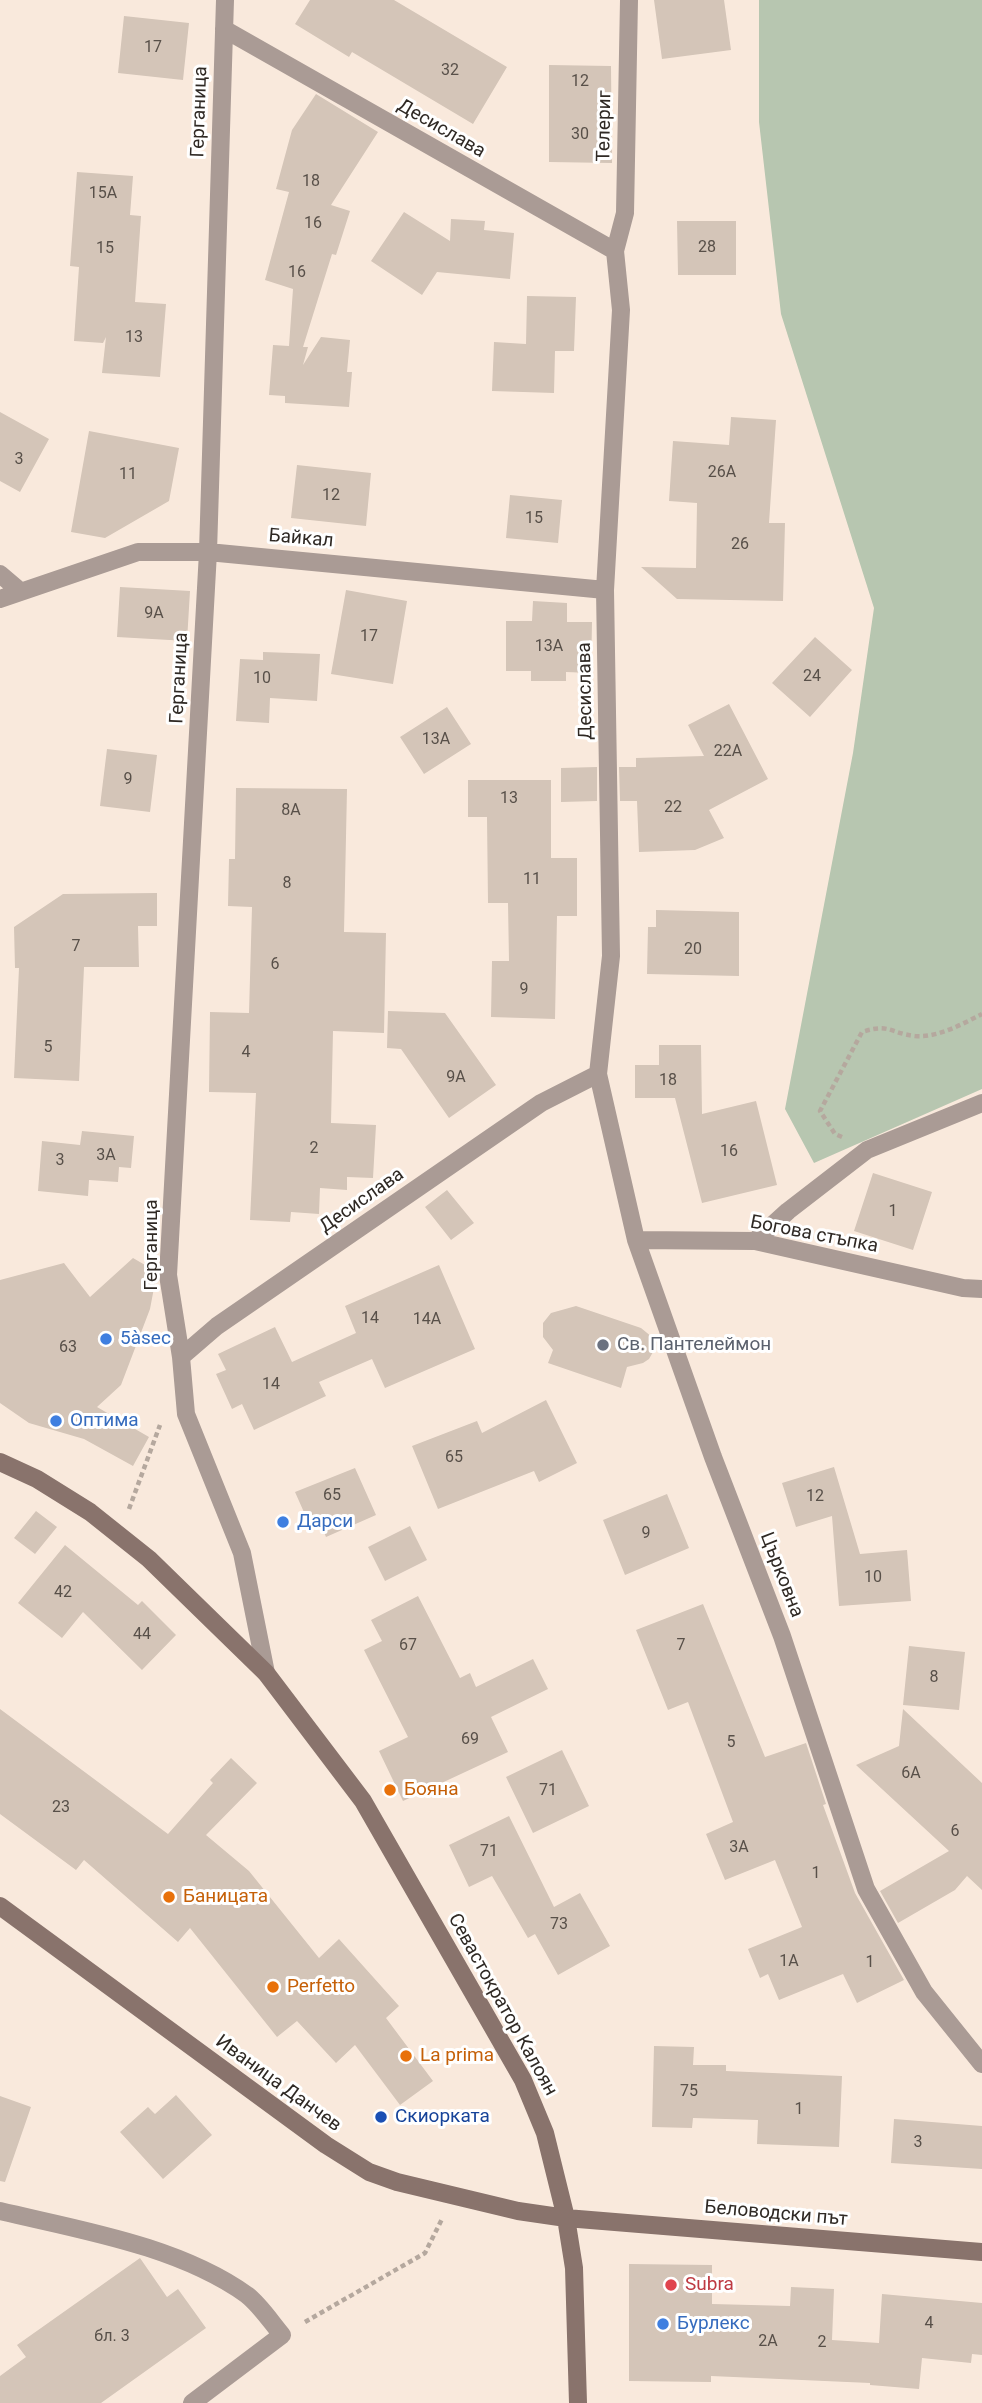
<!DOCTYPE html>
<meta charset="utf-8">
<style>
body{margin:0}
canvas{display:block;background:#f9e9dc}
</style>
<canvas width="982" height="2403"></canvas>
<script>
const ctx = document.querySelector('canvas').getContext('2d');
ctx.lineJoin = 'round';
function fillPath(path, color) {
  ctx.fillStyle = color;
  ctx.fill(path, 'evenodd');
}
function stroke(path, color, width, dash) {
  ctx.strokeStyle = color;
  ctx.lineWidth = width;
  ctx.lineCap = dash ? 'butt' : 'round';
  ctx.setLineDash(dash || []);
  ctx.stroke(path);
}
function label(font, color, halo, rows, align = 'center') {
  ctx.font = font + ' Roboto,sans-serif';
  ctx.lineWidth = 6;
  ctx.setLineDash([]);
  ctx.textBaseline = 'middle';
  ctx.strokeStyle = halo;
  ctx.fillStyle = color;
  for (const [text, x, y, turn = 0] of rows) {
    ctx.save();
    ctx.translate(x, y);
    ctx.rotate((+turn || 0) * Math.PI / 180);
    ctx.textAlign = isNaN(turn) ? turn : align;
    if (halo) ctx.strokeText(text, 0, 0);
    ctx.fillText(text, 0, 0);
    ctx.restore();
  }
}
const green = new Path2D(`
 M 759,0 L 982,0 L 982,1089 L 814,1163 L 785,1109 L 853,753 L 874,608 L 781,314 L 759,122 Z`);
const building = new Path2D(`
 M 310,0 L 394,0 L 507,67 L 473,124 L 352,52 L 349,57 L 295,24 Z
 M 654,0 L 724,0 L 731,50 L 662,59 Z
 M 124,16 L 189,23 L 183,80 L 118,73 Z
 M 549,65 L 611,66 L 612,163 L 549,162 Z
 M 316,94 L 378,132 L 331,205 L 350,211 L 336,255 L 332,254 L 303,347 L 308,347 L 303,365 L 321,337 L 350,340 L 347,372 L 352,372 L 349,407 L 285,403 L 285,396 L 269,395 L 273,345 L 289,346 L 293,289 L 265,280 L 289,192 L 276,189 L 292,130 Z
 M 77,172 L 133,176 L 130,215 L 141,216 L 135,302 L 166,304 L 160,377 L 102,373 L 106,337 L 103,343 L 74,341 L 79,267 L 70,266 Z
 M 404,212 L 450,241 L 451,219 L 485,221 L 484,230 L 514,233 L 510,279 L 437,272 L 422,295 L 371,261 Z
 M 677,221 L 736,221 L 736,275 L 678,275 Z
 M 527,296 L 576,297 L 574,351 L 555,351 L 554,393 L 492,391 L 494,342 L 526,344 Z
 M 0,412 L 49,439 L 20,492 L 0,481 Z
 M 731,417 L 776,420 L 769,523 L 785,523 L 783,601 L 677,599 L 641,567 L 696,568 L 697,503 L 669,501 L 673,441 L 729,445 Z
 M 89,431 L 179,448 L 169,501 L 105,538 L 71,532 Z
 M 297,465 L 371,473 L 366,526 L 291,518 Z
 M 510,495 L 562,500 L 558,543 L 506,538 Z
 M 120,587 L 190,591 L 187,641 L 117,637 Z
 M 346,590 L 407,601 L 393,684 L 331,674 Z
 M 533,601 L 567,603 L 567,622 L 592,622 L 591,673 L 566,672 L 566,681 L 531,681 L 531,671 L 506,671 L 506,621 L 532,621 Z
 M 815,637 L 852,670 L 810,717 L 772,683 Z
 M 263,652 L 320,654 L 317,701 L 270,698 L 269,723 L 236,721 L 240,659 L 263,660 Z
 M 729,704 L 768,779 L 709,810 L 724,838 L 695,850 L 639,852 L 637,801 L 620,801 L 619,767 L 636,767 L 636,758 L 704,756 L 688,725 Z
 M 447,707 L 471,744 L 424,774 L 400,737 Z
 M 107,749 L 157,755 L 150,812 L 100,806 Z
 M 597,767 L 597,801 L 561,802 L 561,768 Z
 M 468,780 L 551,780 L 551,858 L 577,858 L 577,916 L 557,916 L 555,1019 L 491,1017 L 492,961 L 509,961 L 508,903 L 488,903 L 487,817 L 468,817 Z
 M 236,788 L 347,789 L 344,932 L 386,933 L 384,1033 L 333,1031 L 331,1123 L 376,1125 L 373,1178 L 347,1177 L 347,1190 L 320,1188 L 319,1214 L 291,1212 L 290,1222 L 250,1220 L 256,1093 L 209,1092 L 210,1012 L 249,1013 L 252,907 L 228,906 L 229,859 L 235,859 Z
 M 157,893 L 157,926 L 138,926 L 139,967 L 84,967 L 79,1081 L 14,1078 L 19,968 L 15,968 L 14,927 L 63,894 Z
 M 656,910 L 739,912 L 739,976 L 647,974 L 648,927 L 656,927 Z
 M 388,1011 L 445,1013 L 496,1085 L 449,1118 L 401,1049 L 387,1048 Z
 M 659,1045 L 701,1045 L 702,1114 L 756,1101 L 777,1185 L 702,1203 L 675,1098 L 635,1098 L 635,1065 L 659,1065 Z
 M 82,1131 L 134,1136 L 131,1168 L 119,1167 L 118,1182 L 89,1180 L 88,1196 L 38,1191 L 42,1141 L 80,1145 Z
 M 873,1173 L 932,1192 L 913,1250 L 854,1231 Z
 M 447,1190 L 474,1223 L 451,1240 L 425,1207 Z
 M 133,1258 L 157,1272 L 150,1309 L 121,1385 L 97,1407 L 149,1437 L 133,1466 L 84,1439 L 29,1423 L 0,1403 L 0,1280 L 64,1263 L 90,1297 Z
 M 439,1265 L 475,1349 L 385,1388 L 372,1359 L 319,1382 L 326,1396 L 254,1430 L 242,1404 L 232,1409 L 216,1374 L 226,1370 L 218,1354 L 275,1327 L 292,1362 L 356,1333 L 345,1306 Z
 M 576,1306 L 641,1328 L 652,1337 L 653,1352 L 649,1359 L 643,1363 L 627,1367 L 621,1388 L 548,1363 L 553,1350 L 543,1337 L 543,1323 L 551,1313 Z
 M 546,1400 L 577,1463 L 539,1482 L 534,1471 L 438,1509 L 412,1446 L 477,1421 L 482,1433 Z
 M 834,1467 L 860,1554 L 907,1550 L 911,1601 L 839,1606 L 832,1516 L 796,1527 L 782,1483 Z
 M 355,1468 L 376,1515 L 326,1537 L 317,1515 L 307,1519 L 295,1492 Z
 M 667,1494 L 689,1548 L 625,1575 L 603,1520 Z
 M 36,1511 L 57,1527 L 35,1554 L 14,1538 Z
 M 410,1526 L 427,1560 L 385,1581 L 368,1547 Z
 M 65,1545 L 138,1605 L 142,1601 L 176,1635 L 142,1670 L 83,1612 L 62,1638 L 18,1603 Z
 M 418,1596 L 460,1678 L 470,1673 L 476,1687 L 533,1659 L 548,1689 L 491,1717 L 508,1752 L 403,1801 L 379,1751 L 408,1737 L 364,1650 L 382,1641 L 371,1620 Z
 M 703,1604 L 765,1757 L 806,1743 L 826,1804 L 823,1805 L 855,1893 L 904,1980 L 857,2003 L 843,1974 L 779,2000 L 768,1974 L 760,1978 L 748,1949 L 802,1927 L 775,1860 L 725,1880 L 706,1834 L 733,1822 L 688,1702 L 668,1710 L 636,1630 Z
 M 909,1646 L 965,1652 L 959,1710 L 903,1705 Z
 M 0,1709 L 168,1834 L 213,1783 L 210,1780 L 231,1758 L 257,1783 L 206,1835 L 249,1871 L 319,1958 L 339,1939 L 399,2006 L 386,2018 L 433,2081 L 400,2105 L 355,2045 L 336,2063 L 297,2021 L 277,2037 L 190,1928 L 178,1942 L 84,1860 L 76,1870 L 0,1814 Z
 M 903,1709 L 982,1783 L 982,1890 L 967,1876 L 955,1890 L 898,1923 L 880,1891 L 949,1851 L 856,1765 L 899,1746 Z
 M 562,1750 L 589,1806 L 533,1833 L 506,1777 Z
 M 509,1816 L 554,1907 L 580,1893 L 610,1946 L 558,1975 L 535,1934 L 528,1938 L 492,1876 L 469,1887 L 449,1845 Z
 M 654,2046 L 694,2047 L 693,2065 L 726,2065 L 726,2071 L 842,2076 L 839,2147 L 757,2144 L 758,2120 L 693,2118 L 692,2128 L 652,2127 Z
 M 176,2095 L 212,2135 L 163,2179 L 120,2132 L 148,2107 L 155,2114 Z
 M 0,2096 L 31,2107 L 5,2182 L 0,2181 Z
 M 894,2119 L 982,2126 L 982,2169 L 891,2163 Z
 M 140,2258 L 167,2297 L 178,2289 L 206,2328 L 101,2403 L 0,2403 L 0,2376 L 26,2357 L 17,2345 Z
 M 629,2264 L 712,2265 L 712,2304 L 790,2306 L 791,2287 L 834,2289 L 832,2340 L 879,2343 L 882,2294 L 982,2303 L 982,2355 L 972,2354 L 971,2363 L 922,2358 L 919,2389 L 870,2385 L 870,2383 L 711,2376 L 711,2382 L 629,2381 Z`);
const path = new Path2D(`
 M 842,1137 L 835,1134 L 820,1111 L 862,1032 C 890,1023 889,1033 915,1036 C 938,1038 962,1024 982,1014
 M 129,1509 L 160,1425
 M 305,2322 L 425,2253 L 442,2219`);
const street = new Path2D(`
 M 225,0 L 208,552 L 168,1275 L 181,1357 L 186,1414 L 242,1553 L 266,1673
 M 629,0 L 625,213 L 615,251 L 621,310 L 605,590 L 611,956 L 598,1074 L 636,1240 L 713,1457 L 782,1636 L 866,1889 L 924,1992 L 982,2064
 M 224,29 L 615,251
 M 0,574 L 20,591
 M 0,599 L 138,552 L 208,552 L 605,590
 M 636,1240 L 755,1241 L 963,1288 L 982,1289
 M 755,1241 L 788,1211 L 867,1150 L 982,1103
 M 181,1357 L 217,1326 L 541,1103 L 598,1074
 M 0,2211 C 80,2230 179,2246 247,2295 C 260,2305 271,2322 282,2335 L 192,2403`);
const secondary = new Path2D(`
 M 0,1462 L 37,1479 L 90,1512 L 149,1559 L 266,1673 L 363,1801 L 523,2080 L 545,2133 L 566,2218 L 574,2268 L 578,2403
 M 0,1906 L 326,2145 L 369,2172 L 397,2182 L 518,2211 L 566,2218 L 982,2252`);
const markers = [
 [106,1339,7,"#3f7fe0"],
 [603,1345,7,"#6b7280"],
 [56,1421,7,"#3f7fe0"],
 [283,1522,7,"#3f7fe0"],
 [390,1790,7,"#e8710a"],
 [169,1897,7,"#e8710a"],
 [273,1987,7,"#e8710a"],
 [406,2056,7,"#e8710a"],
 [381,2117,7,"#1a4fb4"],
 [671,2285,7,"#e0444e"],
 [663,2324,7,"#3f7fe0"]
];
const numberNames = [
 ["17",153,48],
 ["32",450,71],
 ["12",580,82],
 ["30",580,135],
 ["18",311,182],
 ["15А",103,194],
 ["16",313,224],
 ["28",707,248],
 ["15",105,249],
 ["16",297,273],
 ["13",134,338],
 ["3",19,460],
 ["26А",722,473],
 ["11",128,475],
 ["12",331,496],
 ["15",534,519],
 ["26",740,545],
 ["9А",154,614],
 ["17",369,637],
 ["13А",549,647],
 ["24",812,677],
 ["10",262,679],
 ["13А",436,740],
 ["22А",728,752],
 ["9",128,780],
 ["13",509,799],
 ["22",673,808],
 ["8A",291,811],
 ["11",532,880],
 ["8",287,884],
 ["7",76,947],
 ["20",693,950],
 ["6",275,965],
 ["9",524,990],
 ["5",48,1048],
 ["4",246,1053],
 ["9А",456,1078],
 ["18",668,1081],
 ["2",314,1149],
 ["16",729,1152],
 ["3A",106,1156],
 ["3",60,1161],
 ["1",893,1212],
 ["14",370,1319],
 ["14А",427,1320],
 ["63",68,1348],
 ["14",271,1385],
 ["65",454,1458],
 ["65",332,1496],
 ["12",815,1497],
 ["9",646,1534],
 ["10",873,1578],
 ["42",63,1593],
 ["44",142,1635],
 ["67",408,1646],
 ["7",681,1646],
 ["8",934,1678],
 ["69",470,1740],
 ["5",731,1743],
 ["6А",911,1774],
 ["71",548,1791],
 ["23",61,1808],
 ["6",955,1832],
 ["3А",739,1848],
 ["71",489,1852],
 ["1",816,1874],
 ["73",559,1925],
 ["1А",789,1962],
 ["1",870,1963],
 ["75",689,2092],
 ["1",799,2110],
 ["3",918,2143],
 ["4",929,2324],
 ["бл. 3",112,2337],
 ["2А",768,2342],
 ["2",822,2343]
];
const streetNames = [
 ["Герганица",200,112,-88],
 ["Телериг",605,126,-89],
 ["Десислава",441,129,30],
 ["Байкал",301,539,5],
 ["Герганица",180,678,-87],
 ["Десислава",586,691,-91],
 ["Десислава",362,1201,-35],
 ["Богова стъпка",814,1235,11],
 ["Герганица",152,1245,-90],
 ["Църковна",781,1575,69],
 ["Севастократор Калоян",502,2005,61],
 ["Иваница Данчев",278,2084,36],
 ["Беловодски път",776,2214,5]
];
const shopNames = [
 ["5àsec",120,1339],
 ["Оптима",70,1421],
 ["Дарси",297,1522],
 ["Бурлекс",677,2324]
];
const worshipNames = [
 ["Св. Пантелеймон",617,1345]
];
const foodNames = [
 ["Бояна",404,1790],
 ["Баницата",183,1897],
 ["Perfetto",287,1987],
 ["La prima",420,2056]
];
const transitNames = [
 ["Скиорката",395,2117]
];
const healthNames = [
 ["Subra",685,2285]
];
fillPath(green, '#b7c6b0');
fillPath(building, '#d4c5b8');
stroke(path, '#b5a89e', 4.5, [5, 3.5]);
stroke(street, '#aa9b95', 18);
stroke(secondary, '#89736c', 18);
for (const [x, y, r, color] of markers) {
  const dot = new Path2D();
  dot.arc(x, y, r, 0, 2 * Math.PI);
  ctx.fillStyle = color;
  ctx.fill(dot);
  stroke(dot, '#fff', 2.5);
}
label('16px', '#585049', null, numberNames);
label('19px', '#2f2924', '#fff', streetNames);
label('19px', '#366cbe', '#fff', shopNames, 'left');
label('19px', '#5b616d', '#fff', worshipNames, 'left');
label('19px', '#c56008', '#fff', foodNames, 'left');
label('19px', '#164399', '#fff', transitNames, 'left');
label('19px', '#be3a42', '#fff', healthNames, 'left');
</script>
